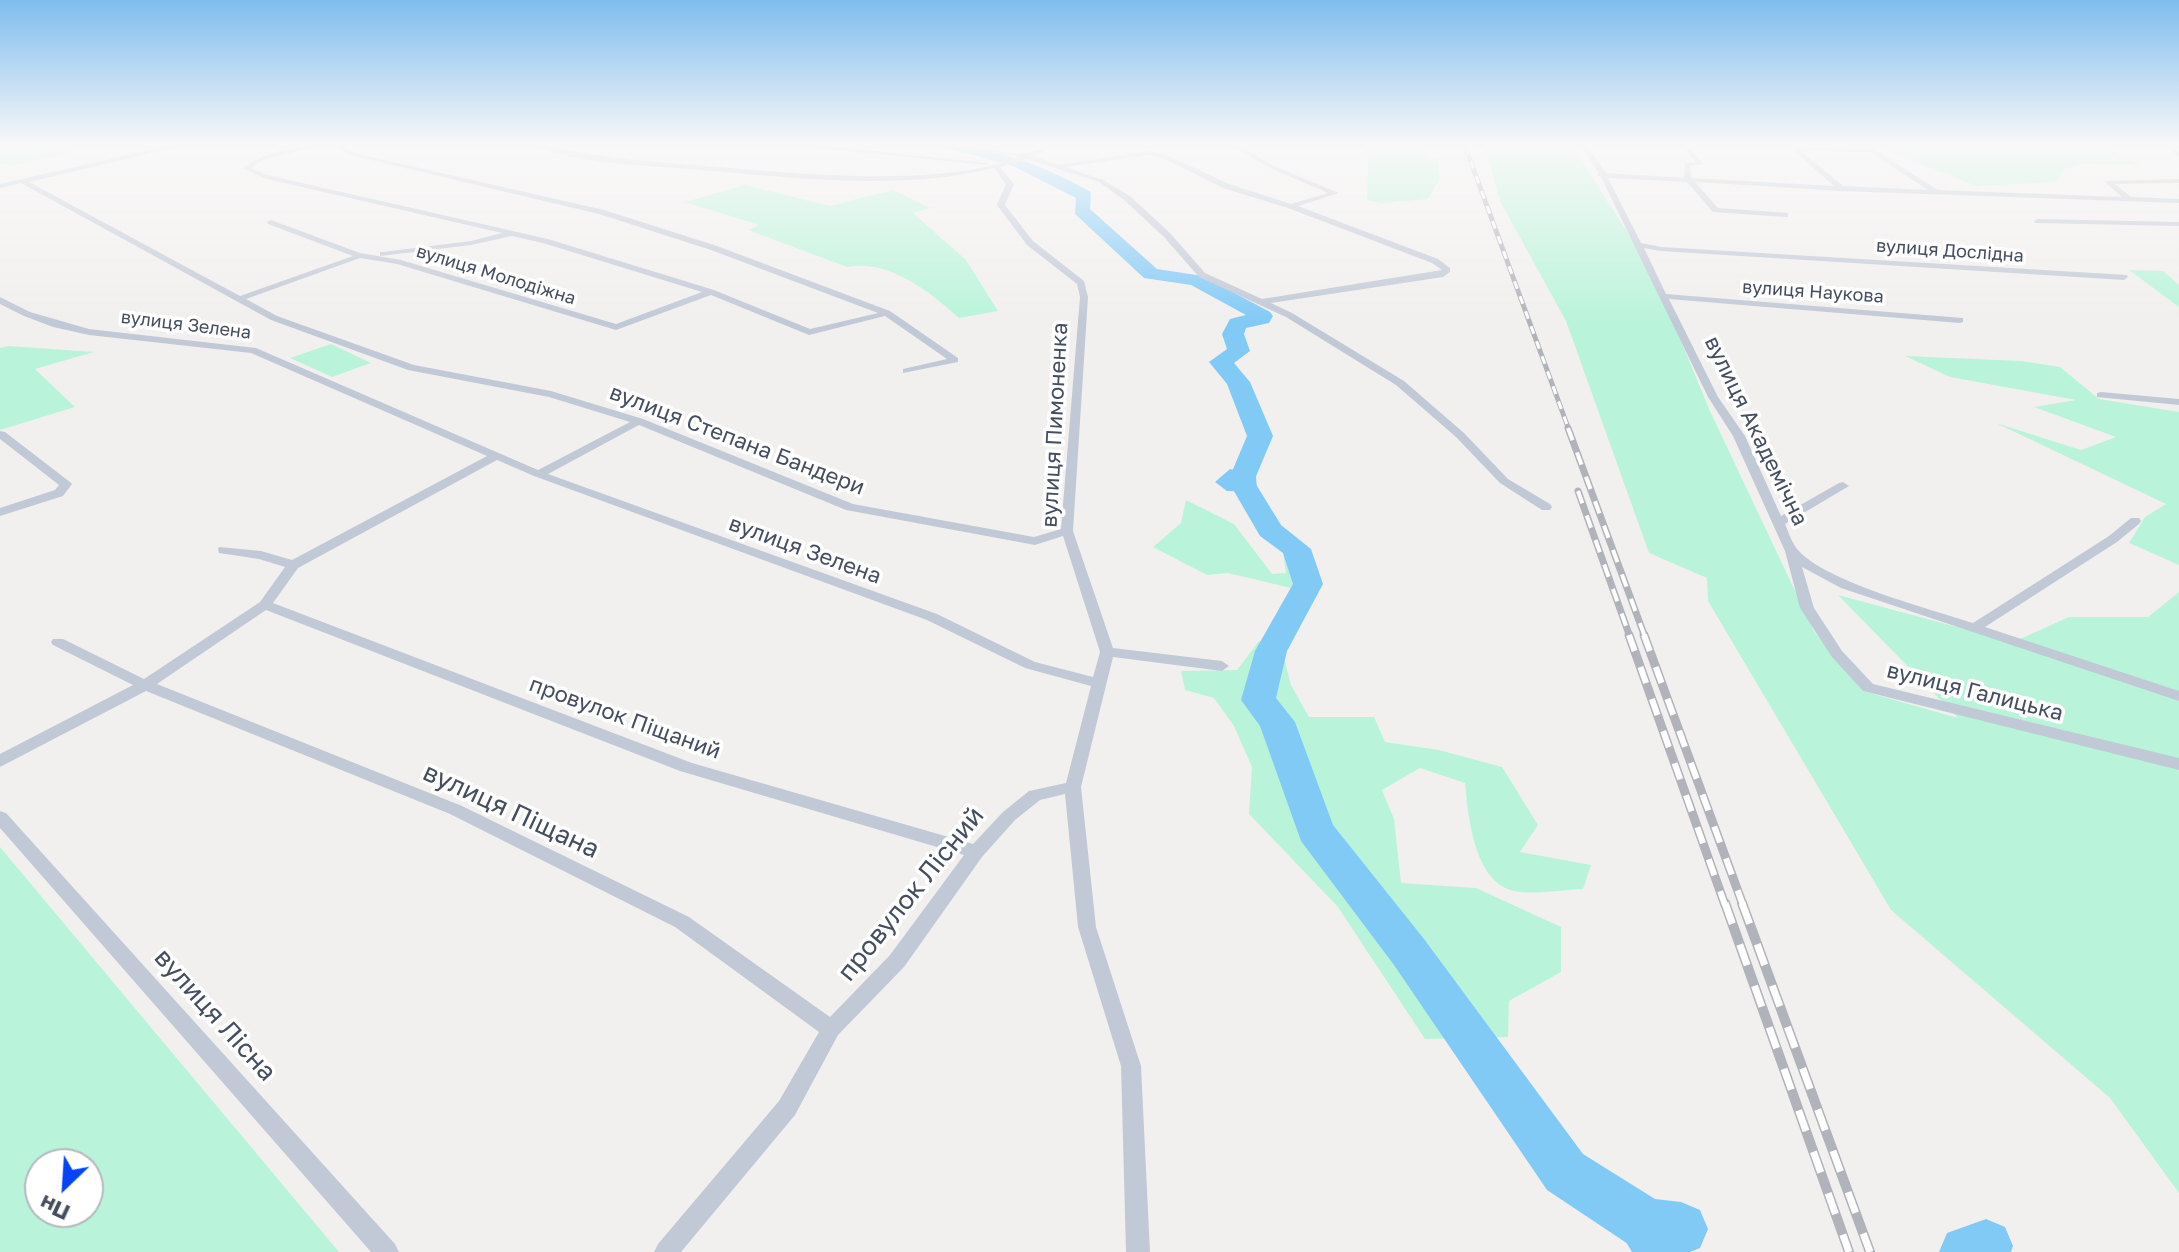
<!DOCTYPE html>
<meta charset="utf-8">
<style>
body{margin:0}
#map{position:relative;width:2179px;height:1252px;overflow:hidden;background:#f2f0ef;font-family:"Golos Text",sans-serif}
canvas{display:block}
.north{position:absolute;left:24px;top:1148px;width:80px;height:80px;box-sizing:border-box;background:#fff;border:2px solid #b5b8bf;border-radius:50%;rotate:205deg;font-size:22px;font-weight:700;line-height:32px;text-align:center;color:#454e5f}
.north::after{content:'';display:block;margin:auto;width:28px;height:36px;background:#0545f7;clip-path:polygon(50% 0,100% 100%,50% 72%,0 100%)}
</style>
<div id="map">
<canvas width="2179" height="1252"></canvas>
<div class="north">Пн</div>
</div>
<script>
const ctx = document.querySelector('canvas').getContext('2d');
ctx.lineJoin = 'round';
function fillPath(path, color) {
  ctx.fillStyle = color;
  ctx.fill(path, 'evenodd');
}
function stroke(path, color, width, dash) {
  ctx.strokeStyle = color;
  ctx.lineWidth = width;
  ctx.lineCap = dash ? 'butt' : 'round';
  ctx.setLineDash(dash || []);
  ctx.stroke(path);
}
function label(font, color, halo, rows, align = 'center') {
  ctx.font = font + ' "Golos Text",sans-serif';
  ctx.lineWidth = 7;
  ctx.setLineDash([]);
  ctx.textBaseline = 'middle';
  ctx.strokeStyle = halo;
  ctx.fillStyle = color;
  for (const [text, x, y, turn = 0] of rows) {
    ctx.save();
    ctx.translate(x, y);
    ctx.rotate((+turn || 0) * Math.PI / 180);
    ctx.textAlign = isNaN(turn) ? turn : align;
    if (halo) ctx.strokeText(text, 0, 0);
    ctx.fillText(text, 0, 0);
    ctx.restore();
  }
}
const green = new Path2D(`
 M 0,146 L 57,146 L 72,153 L 11,166 L 0,163 Z
 M 1364,146 L 1432,146 L 1419,152 L 1438,159 L 1440,178 L 1428,199 L 1381,203 L 1367,200 L 1368,159 Z
 M 1484,146 L 1572,146 L 1651,269 L 1710,411 L 1814,631 L 1863,691 L 1958,718 L 1838,595 L 2013,642 L 2069,617 L 2148,617 L 2179,592 L 2179,1193 L 2110,1098 L 1891,910 L 1708,601 L 1707,578 L 1649,553 L 1566,321 L 1500,201 Z
 M 1816,146 L 2063,146 L 2107,149 L 2142,165 L 2083,164 L 2065,169 L 2056,182 L 1976,186 L 1876,147 Z
 M 745,185 L 830,206 L 893,190 L 930,208 L 913,213 L 966,260 L 998,311 L 959,318 C 930,292 889,259 847,267 L 748,230 L 759,225 L 685,202 Z
 M 2129,270 L 2163,271 L 2179,285 L 2179,307 Z
 M 331,344 L 371,363 L 332,377 L 290,358 Z
 M 9,346 L 94,352 L 35,369 L 75,407 L 0,430 L 0,348 Z
 M 1905,356 L 2021,361 L 2060,367 L 2099,399 L 2179,412 L 2179,565 L 2129,543 L 2145,517 L 2166,504 L 1996,423 L 2081,450 L 2116,437 L 2034,407 L 2076,400 L 1950,377 Z
 M 1186,500 L 1234,524 L 1272,574 L 1286,573 L 1282,545 L 1308,555 L 1316,594 L 1228,573 L 1207,575 L 1153,547 L 1181,523 Z
 M 1259,641 L 1283,654 L 1291,685 L 1309,717 L 1374,717 L 1385,742 L 1439,750 L 1502,767 L 1538,825 L 1520,852 L 1591,865 L 1583,889 C 1562,890 1534,895 1514,891 C 1474,882 1468,816 1465,783 L 1420,768 L 1382,790 L 1394,819 L 1401,883 L 1476,888 L 1561,927 L 1561,972 L 1509,1001 L 1508,1037 L 1425,1039 L 1338,907 L 1249,814 L 1252,767 L 1234,726 L 1214,698 L 1185,690 L 1181,671 L 1237,670 Z
 M 0,847 L 339,1252 L 0,1252 ZM 40,1164 L 88,1164 L 88,1212 L 40,1212 Z`);
const water = new Path2D(`
 M 1230,469 L 1256,475 L 1257,492 L 1227,491 L 1215,482 Z
 M 1589,1187 L 1619,1193 L 1681,1229 L 1680,1252 L 1632,1252 L 1614,1222 L 1591,1209 Z`);
const river = new Path2D(`
 M 939,146 C 995,146 1042,165 1091,192 L 1090,209 L 1157,269 L 1203,276 L 1270,312 L 1273,316 L 1269,323 L 1246,328 L 1244,334 L 1250,351 L 1234,363 L 1250,382 L 1273,436 L 1254,481 L 1281,525 L 1311,549 L 1323,584 L 1287,651 L 1276,698 L 1295,722 L 1333,825 L 1424,939 L 1583,1154 L 1655,1199 L 1681,1202 L 1700,1210 L 1708,1229 L 1700,1248 L 1690,1252 L 1647,1252 L 1628,1244 L 1547,1190 L 1394,965 L 1301,841 L 1260,726 L 1241,700 L 1255,651 L 1293,584 L 1283,553 L 1260,536 L 1228,481 L 1247,436 L 1227,384 L 1209,362 L 1227,349 L 1222,334 L 1230,319 L 1246,315 L 1191,285 L 1144,278 L 1075,214 L 1076,198 L 1013,166 Z
 M 1986,1219 L 2005,1227 L 2013,1246 L 2011,1252 L 1939,1252 L 1947,1233 Z`);
const minor = new Path2D(`
 M 167,146 L 181,146 L 29,182 L 240,296 L 353,256 L 268,224 L 267,222 L 271,220 L 360,253 L 401,260 L 616,324 L 702,292 L 543,243 L 512,236 L 471,245 L 380,256 L 380,252 L 383,252 L 471,241 L 502,233 L 263,178 L 243,168 C 262,153 293,146 318,146 L 263,160 L 251,168 L 267,175 L 548,239 L 714,290 L 810,329 L 878,313 L 711,250 L 599,214 L 350,155 L 334,146 L 343,146 L 354,153 L 604,210 L 717,246 L 890,311 L 958,358 L 958,362 L 903,373 L 903,369 L 947,359 L 885,316 L 809,335 L 711,295 L 616,330 L 397,264 L 360,258 L 246,299 L 277,316 L 414,365 L 551,391 L 643,419 L 853,504 L 1034,537 L 1061,529 L 1080,297 L 1077,284 L 1027,245 L 997,205 L 1006,184 L 994,168 C 896,192 790,177 690,169 C 641,165 580,164 534,146 L 548,146 C 604,159 661,162 717,167 C 806,174 937,188 1020,157 L 961,146 C 978,146 1016,156 1028,153 C 1038,151 1044,146 1054,146 L 1033,156 L 1059,165 L 1148,151 L 1167,155 L 1229,184 L 1291,204 L 1328,193 L 1270,168 L 1232,146 L 1241,146 L 1274,166 L 1339,193 L 1298,206 L 1438,259 L 1450,268 L 1450,272 L 1443,277 L 1271,303 L 1292,313 L 1404,381 L 1464,433 L 1508,479 L 1550,504 L 1552,507 L 1550,510 L 1542,510 L 1500,483 L 1456,437 L 1396,385 L 1286,317 L 1199,277 L 1164,237 L 1124,200 L 1099,182 L 1027,159 L 1000,167 L 1014,184 L 1005,205 L 1033,241 L 1084,281 L 1088,297 L 1073,531 L 1113,648 L 1222,661 L 1229,666 L 1222,671 L 1113,657 L 1081,787 L 1096,927 L 1141,1066 L 1150,1252 L 1126,1252 L 1121,1066 L 1078,927 L 1065,794 L 1040,800 L 1015,820 L 982,857 L 904,967 L 838,1035 L 795,1115 L 681,1252 L 654,1252 L 658,1244 L 779,1101 L 819,1032 L 675,927 L 450,814 L 146,691 L 0,767 L 0,754 L 133,685 L 53,645 L 51,642 L 53,639 L 63,639 L 144,679 L 260,602 L 285,567 L 259,559 L 219,553 L 218,550 L 219,547 L 261,551 L 292,560 L 487,456 L 251,353 L 89,335 L 53,327 L 24,316 L 0,304 L 0,297 L 30,312 L 89,329 L 256,348 L 538,470 L 630,422 L 549,397 L 408,370 L 271,320 L 21,183 L 0,188 L 0,184 ZM 1148,155 L 1163,158 L 1223,188 L 1288,208 L 1432,263 L 1442,270 L 1262,299 L 1205,273 L 1170,233 L 1130,196 L 1103,180 L 1065,167 ZM 639,425 L 846,510 L 1035,545 L 1063,536 L 1100,652 L 1093,677 L 1035,662 L 937,614 L 548,474 ZM 497,460 L 534,476 L 927,620 L 1025,668 L 1091,686 L 1066,783 L 1029,791 L 1003,812 L 973,844 L 692,763 L 273,603 L 298,568 ZM 266,610 L 680,771 L 964,855 L 890,955 L 830,1017 L 689,917 L 462,806 L 157,684 Z
 M 796,146 L 826,146 L 989,163 L 986,165 Z
 M 1581,146 L 1588,146 L 1606,173 L 1684,178 L 1685,163 L 1695,162 L 1686,151 L 1692,146 L 1700,146 L 1693,151 L 1703,164 L 1690,166 L 1691,178 L 1834,186 L 1793,150 L 1793,148 L 1873,149 L 1938,190 L 2122,197 L 2106,183 L 2106,181 L 2179,179 L 2179,183 L 2115,184 L 2131,197 L 2179,199 L 2179,203 L 1842,191 L 1695,182 L 1718,208 L 1788,213 L 1788,217 L 1785,217 L 1713,212 L 1687,182 L 1608,178 L 1641,243 L 1661,247 L 2127,275 L 2128,277 L 2124,280 L 1661,251 L 1644,248 L 1666,294 L 1963,318 L 1963,322 L 1960,323 L 1669,299 L 1718,397 L 1745,436 L 1781,516 L 1839,483 L 1843,482 L 1849,486 L 1785,524 C 1789,533 1792,544 1799,551 C 1827,582 1930,609 1973,623 L 2109,536 L 2131,518 L 2139,518 L 2141,521 L 2139,524 L 2117,542 L 1985,627 L 2179,691 L 2179,701 L 1841,588 L 1802,567 L 1814,608 L 1842,651 L 1873,684 L 2179,758 L 2179,770 L 1863,691 L 1832,657 L 1800,608 L 1785,551 L 1733,436 L 1708,397 L 1601,177 L 1597,175 L 1599,173 ZM 1801,151 L 1870,152 L 1928,190 L 1843,186 Z
 M 2166,146 L 2173,146 L 2179,152 L 2179,157 Z
 M 2038,219 L 2179,222 L 2179,226 L 2035,223 L 2034,221 Z
 M 2101,392 L 2179,399 L 2179,405 L 2097,397 L 2097,393 Z
 M 0,431 L 5,432 L 70,482 L 72,484 L 63,496 L 0,516 L 0,508 L 55,490 L 59,485 L 0,439 Z
 M 0,811 L 6,813 L 395,1244 L 399,1252 L 371,1252 L 0,828 Z`);
const railFar3 = new Path2D(`
 M 1465,146 L 1569,430`);
const railFar2 = new Path2D(`
 M 1568,428 L 1645,637
 M 1578,491 L 1630,637`);
const railFar1 = new Path2D(`
 M 1629,635 L 1725,905
 M 1644,635 L 1743,905`);
const rail = new Path2D(`
 M 1725,903 L 1849,1252
 M 1742,903 L 1870,1252`);
const farStreetnames = [
 ["вулиця Дослідна",1950,251,4],
 ["вулиця Молодіжна",496,275,17],
 ["вулиця Наукова",1813,292,4],
 ["вулиця Зелена",186,325,7]
];
const streetNames = [
 ["вулиця Пимоненка",1055,425,-87],
 ["вулиця Академічна",1756,431,64],
 ["вулиця Степана Бандери",737,440,21],
 ["вулиця Зелена",805,550,20],
 ["вулиця Галицька",1975,692,14],
 ["провулок Піщаний",625,718,20]
];
const nearStreetnames = [
 ["вулиця Піщана",511,811,25],
 ["провулок Лісний",911,894,-51],
 ["вулиця Лісна",215,1015,48]
];
fillPath(green, '#b9f4da');
fillPath(water, '#82caf6');
fillPath(river, '#82caf6');
fillPath(minor, '#c2c9d6');
stroke(railFar3, '#b1b3bb', 5);
stroke(railFar2, '#b1b3bb', 7);
stroke(railFar1, '#b1b3bb', 9);
stroke(rail, '#b1b3bb', 10);
stroke(railFar3, '#fff', 3, [8]);
stroke(railFar2, '#fff', 4, [13]);
stroke(railFar1, '#fff', 6, [17]);
stroke(rail, '#fff', 7, [22]);
const sky = ctx.createLinearGradient(0, 0, 0, 322);
sky.addColorStop(0, '#7fbdee');
sky.addColorStop(0.45, '#f9f8f8');
sky.addColorStop(1, '#f9f8f800');
ctx.fillStyle = sky;
ctx.fillRect(0, 0, 2179, 322);
label('18px', '#454e5f', '#fff', farStreetnames);
label('22px', '#454e5f', '#fff', streetNames);
label('26px', '#454e5f', '#fff', nearStreetnames);
</script>
